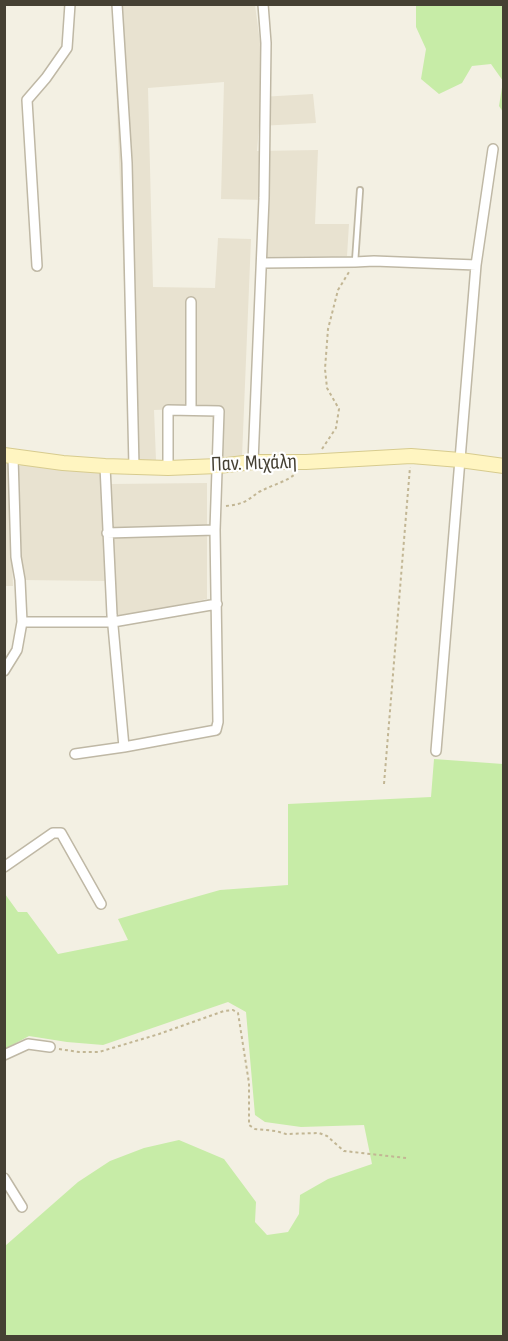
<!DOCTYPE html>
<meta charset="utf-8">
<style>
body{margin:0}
#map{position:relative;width:508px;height:1341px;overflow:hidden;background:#f3f0e3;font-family:"Sofia Sans Condensed",sans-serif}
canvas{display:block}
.frame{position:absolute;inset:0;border:6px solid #454033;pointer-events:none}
</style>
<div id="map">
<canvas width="508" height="1341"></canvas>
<div class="frame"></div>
</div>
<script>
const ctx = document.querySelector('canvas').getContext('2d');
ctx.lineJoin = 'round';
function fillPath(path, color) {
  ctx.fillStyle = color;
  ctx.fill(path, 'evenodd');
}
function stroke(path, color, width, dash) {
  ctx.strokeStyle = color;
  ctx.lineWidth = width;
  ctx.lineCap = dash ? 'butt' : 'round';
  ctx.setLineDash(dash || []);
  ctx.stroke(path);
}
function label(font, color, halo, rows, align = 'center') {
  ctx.font = font + ' "Sofia Sans Condensed",sans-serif';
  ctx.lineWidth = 4.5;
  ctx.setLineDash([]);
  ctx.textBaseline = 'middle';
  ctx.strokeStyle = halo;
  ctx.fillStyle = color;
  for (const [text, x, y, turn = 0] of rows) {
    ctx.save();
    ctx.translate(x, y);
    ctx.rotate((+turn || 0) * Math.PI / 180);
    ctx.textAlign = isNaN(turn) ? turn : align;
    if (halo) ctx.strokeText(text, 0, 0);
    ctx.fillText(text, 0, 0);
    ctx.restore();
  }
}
const residential = new Path2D(`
 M 113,5 L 255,5 L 260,42 L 260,97 L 313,94 L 316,123 L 259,126 L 257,151 L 318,150 L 315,224 L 349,224 L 347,256 L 262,257 L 265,200 L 221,199 L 224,82 L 148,88 L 153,287 L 215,288 L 218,238 L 251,239 L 242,457 L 213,457 L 212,408 L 154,410 L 156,460 L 131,460 Z
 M 4,461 L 8,462 L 13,586 L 5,586 Z
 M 25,463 L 75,471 L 100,472 L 105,581 L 22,580 L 17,470 L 19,466 Z
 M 207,483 L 207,599 L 116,618 L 110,484 Z`);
const green = new Path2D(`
 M 416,5 L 503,5 L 503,112 L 499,106 L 503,81 L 491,64 L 472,66 L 462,83 L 439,94 L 421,79 L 426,49 L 416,27 Z
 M 434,759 L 503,764 L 503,1336 L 5,1336 L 5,1246 L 78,1182 L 110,1161 L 144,1148 L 179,1140 L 224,1159 L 256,1202 L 255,1222 L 267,1235 L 288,1232 L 299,1214 L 300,1195 L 328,1179 L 372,1164 L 364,1125 L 301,1127 L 265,1122 L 255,1115 L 246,1012 L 228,1002 L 103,1045 L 67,1042 L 29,1036 L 5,1049 L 5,894 L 18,912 L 27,912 L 58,954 L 128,940 L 118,919 L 220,890 L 288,885 L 288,804 L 431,797 Z`);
const path = new Path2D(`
 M 322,449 L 336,428 L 339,409 L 327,388 L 325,369 L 328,329 L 338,290 L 349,272
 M 226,506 C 234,505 242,504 249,499 C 253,497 256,493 261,491 C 272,485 286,482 295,474
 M 384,784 L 410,467
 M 59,1049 L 79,1052 L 99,1052 L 159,1034 L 224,1011 L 233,1010 L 238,1013 L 249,1083 L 249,1125 L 255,1129 L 276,1131 L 286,1134 L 319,1133 L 327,1136 L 344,1151 L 406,1158`);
const lane = new Path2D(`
 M 355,262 L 360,190`);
const street = new Path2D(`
 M 117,4 L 127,163 L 134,467
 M 262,263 L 355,262 L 374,261 L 476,265
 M 37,266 L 27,100 L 46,78 L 67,48 L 70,4
 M 191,302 L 191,410
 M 253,462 L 264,198 L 266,43 L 263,4
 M 105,466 L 112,615 L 124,747
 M 107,533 L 215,530
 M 22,622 L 113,622 L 217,604
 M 4,671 L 17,650 L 22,622 L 20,580 L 16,557 L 13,457
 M 436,751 L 476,265 L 493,149
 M 75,754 L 124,747 L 216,730 L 218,722 L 215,530 L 219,411 L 168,410 L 168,468
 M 4,867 L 53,833 L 61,833 L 101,904
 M 4,1055 L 28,1044 L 50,1047
 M 4,1178 L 22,1207`);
const secondary = new Path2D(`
 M 4,455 L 63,463 L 105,466 L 168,468 L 218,466 L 253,462 L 306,462 L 411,456 L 460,460 L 504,466`);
const streetNames = [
 ["Παν. Μιχάλη",254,464,-2]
];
fillPath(residential, '#e8e2d0');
fillPath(green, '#c7eca7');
stroke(lane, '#bfb8a5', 8);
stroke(street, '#bfb8a5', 12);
stroke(secondary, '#d7cb8e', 16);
stroke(path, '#c2b694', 2, [3, 3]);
stroke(lane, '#fff', 4.5);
stroke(street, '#fff', 9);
stroke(secondary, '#fff5c1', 14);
label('21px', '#454033', '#fff', streetNames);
</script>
